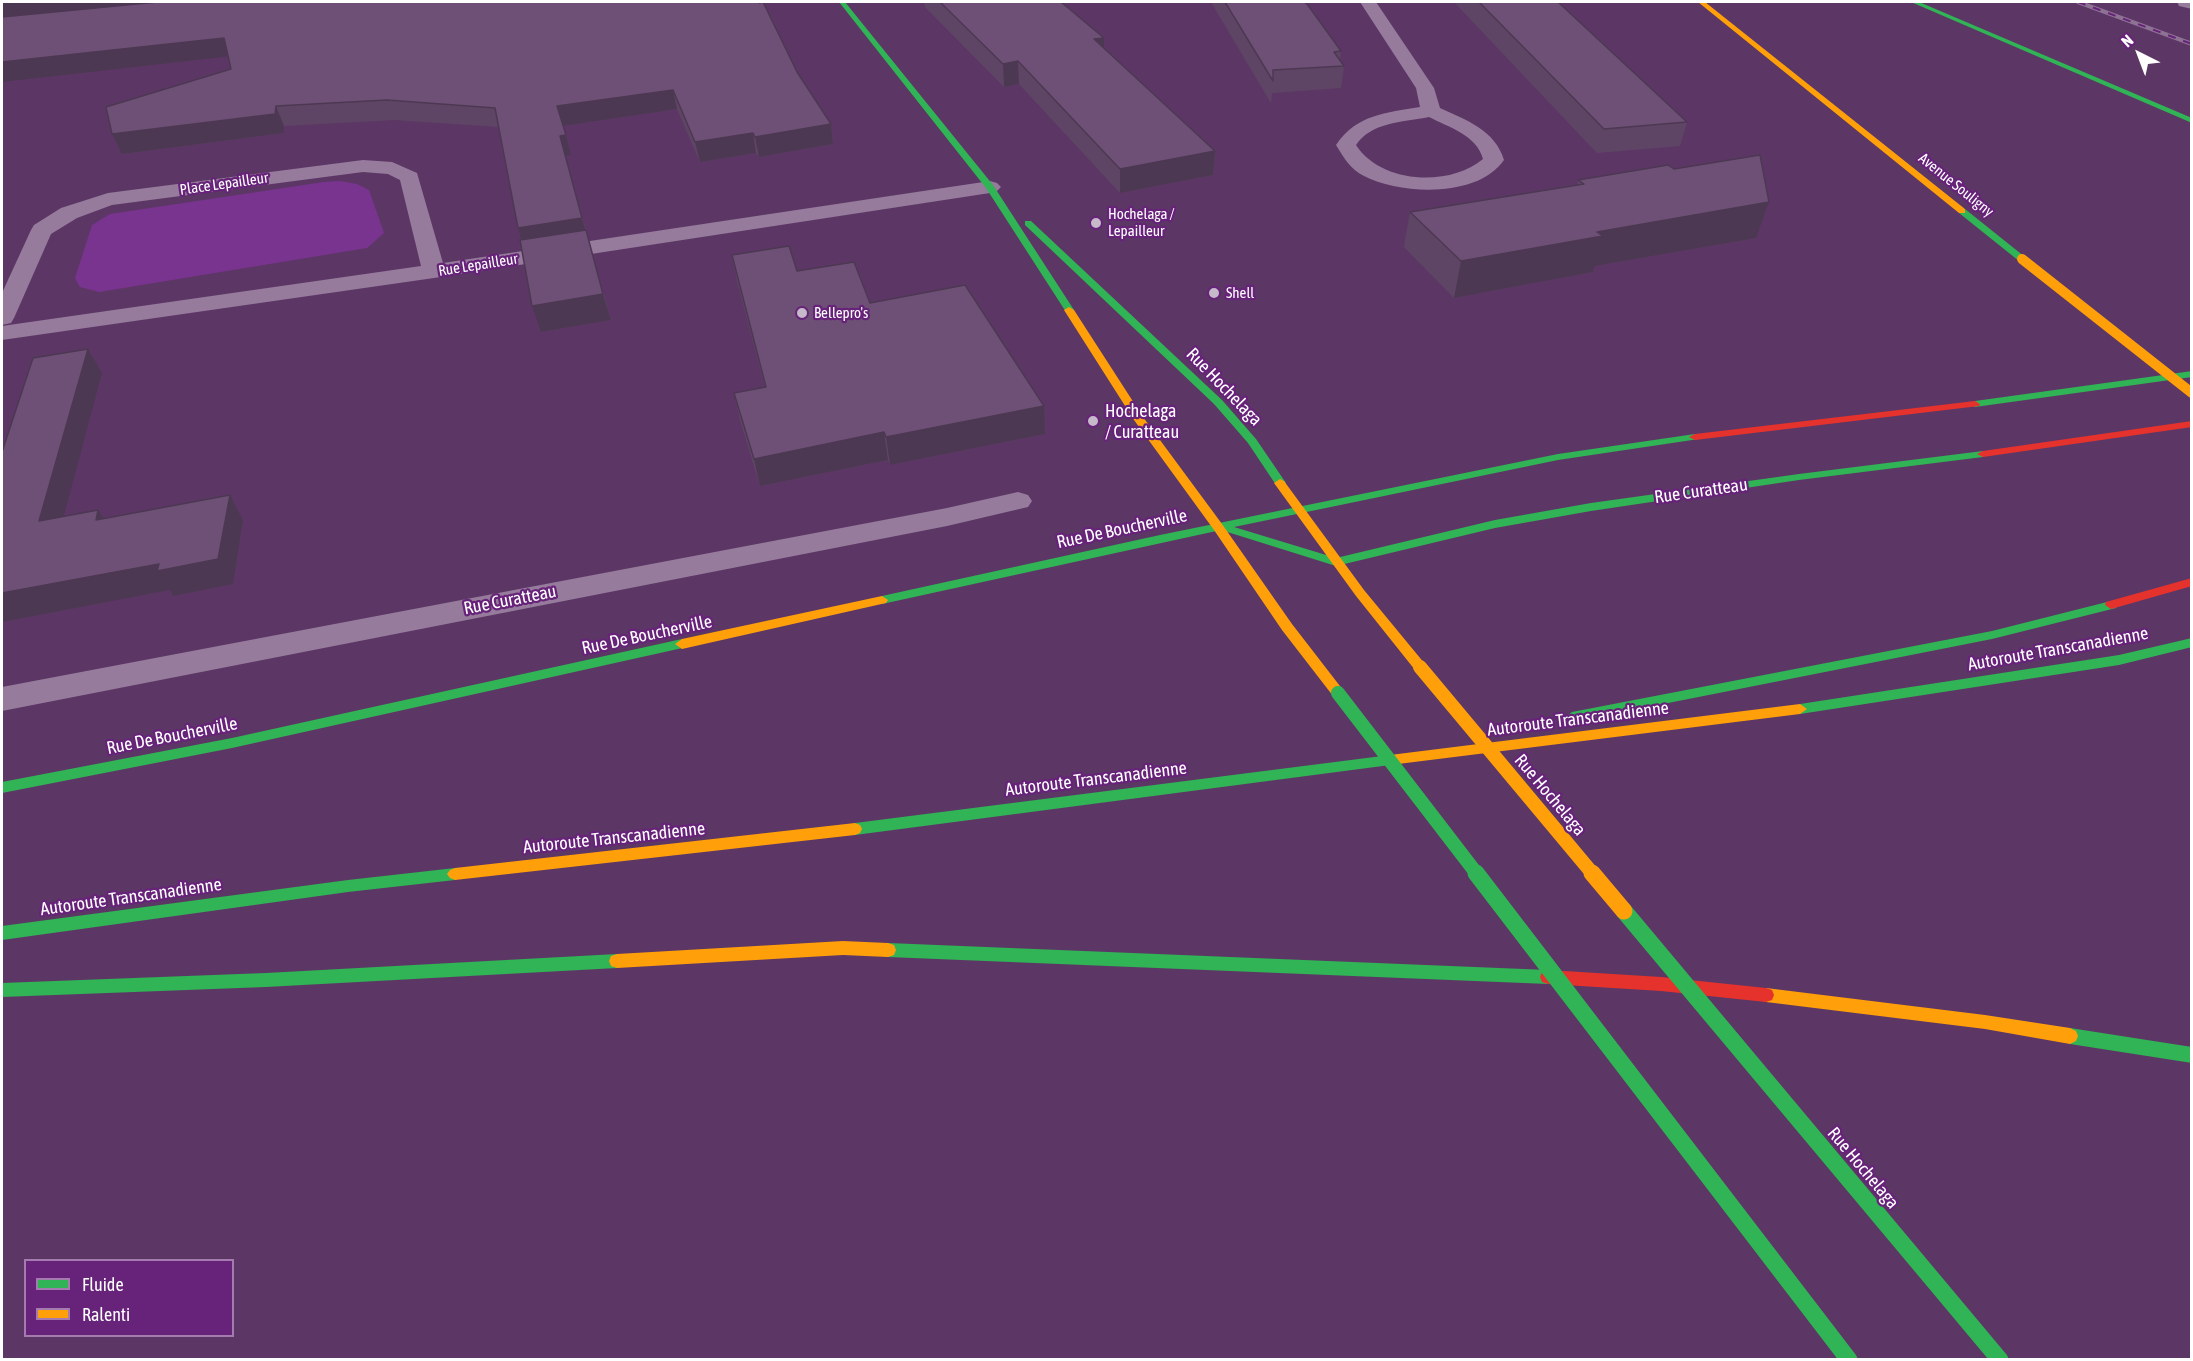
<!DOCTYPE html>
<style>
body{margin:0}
#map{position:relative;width:2193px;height:1361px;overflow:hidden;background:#5c3765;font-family:"Asap Condensed",sans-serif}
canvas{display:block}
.frame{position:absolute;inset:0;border:3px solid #fff;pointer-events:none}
.legend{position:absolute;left:24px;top:1259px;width:210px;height:78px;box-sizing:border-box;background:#672379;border:2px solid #a47baf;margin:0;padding:8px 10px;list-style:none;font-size:18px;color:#fff}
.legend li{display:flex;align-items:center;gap:12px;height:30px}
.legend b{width:30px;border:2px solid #a47baf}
.north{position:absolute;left:2109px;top:24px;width:60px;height:60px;-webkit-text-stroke:4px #672379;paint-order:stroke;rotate:318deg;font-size:16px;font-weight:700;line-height:24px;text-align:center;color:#fff}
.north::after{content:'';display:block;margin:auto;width:21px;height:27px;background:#fff;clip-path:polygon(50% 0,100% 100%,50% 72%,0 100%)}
</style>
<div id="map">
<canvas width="2193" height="1361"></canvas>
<div class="frame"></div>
<ul class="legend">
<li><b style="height:8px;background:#30b455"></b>Fluide</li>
<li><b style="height:8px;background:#ff9f0a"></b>Ralenti</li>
</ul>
<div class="north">N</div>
</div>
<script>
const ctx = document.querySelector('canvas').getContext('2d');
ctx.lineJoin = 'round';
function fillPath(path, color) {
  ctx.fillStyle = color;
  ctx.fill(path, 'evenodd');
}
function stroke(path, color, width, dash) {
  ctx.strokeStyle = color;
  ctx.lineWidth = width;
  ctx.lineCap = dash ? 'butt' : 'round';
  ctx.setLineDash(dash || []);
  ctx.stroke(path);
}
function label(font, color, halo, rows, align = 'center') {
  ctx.font = font + ' "Asap Condensed",sans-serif';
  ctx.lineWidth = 4.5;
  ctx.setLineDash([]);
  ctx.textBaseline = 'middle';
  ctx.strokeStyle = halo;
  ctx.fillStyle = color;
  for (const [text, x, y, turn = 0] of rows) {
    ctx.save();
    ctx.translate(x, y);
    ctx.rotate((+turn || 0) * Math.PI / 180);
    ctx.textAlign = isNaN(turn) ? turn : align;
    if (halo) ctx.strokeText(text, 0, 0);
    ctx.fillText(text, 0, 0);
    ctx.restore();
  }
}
const green = new Path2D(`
 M 340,181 L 357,184 L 369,190 L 384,233 L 367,248 L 99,292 L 80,287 L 75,278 L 92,225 L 110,214 L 324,182 Z`);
const street = new Path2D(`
 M 1360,2 L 1376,2 L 1434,88 L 1440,108 C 1466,120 1495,130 1504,160 C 1478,198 1401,195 1364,176 C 1350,169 1344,158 1336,145 C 1357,114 1386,113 1420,107 L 1416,88 ZM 1429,117 C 1448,127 1477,135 1483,159 C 1450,187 1381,184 1356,145 C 1371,122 1404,122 1429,117 Z
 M 2177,2 L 2192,2 L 2192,9 L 2179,6 Z
 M 363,160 L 392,162 L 417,173 L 443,263 L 990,181 L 997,183 L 1001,187 L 997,191 L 990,193 L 434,278 L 2,340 L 2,326 L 421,266 L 400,180 L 388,174 L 363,172 L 112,205 L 77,218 L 51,234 L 14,318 L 11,323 L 2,325 L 2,293 L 31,230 L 34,225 L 61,208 L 108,193 Z
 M 1018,492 L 1028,495 L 1032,501 L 1028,507 L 947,526 L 2,711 L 2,687 L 947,508 Z`);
const fast = new Path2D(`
 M 839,2 L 845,2 L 993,185 L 1074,310 L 1072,312 L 1066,312 L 986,188 Z
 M 1911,2 L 1919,2 L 2192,118 L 2192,123 Z
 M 1959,209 L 1965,209 L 2025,257 L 2025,261 L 2019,261 L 1959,213 Z
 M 1025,221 L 1031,221 L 1222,400 L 1256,439 L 1286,483 L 1284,485 L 1276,485 L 1248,443 L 1214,404 L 1025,225 Z
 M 2192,371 L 2192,377 L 1975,407 L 1970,404 L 1975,401 Z
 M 1695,434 L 1701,437 L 1699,439 L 1558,460 L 1234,527 L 1336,558 L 1495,520 L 1591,503 L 1799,474 L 1983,451 L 1989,454 L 1983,457 L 1799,480 L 1591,511 L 1495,528 L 1336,566 L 1221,530 L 882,604 L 876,600 L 882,596 L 1160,535 L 1558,454 Z
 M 2111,601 L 2116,602 L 2117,605 L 2116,608 L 1992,639 L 1572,722 L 1565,717 L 1572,712 L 1992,631 Z
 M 2192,638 L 2192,647 L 2119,665 L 1800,714 L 1793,709 L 1800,704 L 2119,655 Z
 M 682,639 L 689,644 L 687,647 L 232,748 L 2,793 L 2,782 L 232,738 Z
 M 1398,754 L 1403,755 L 1405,759 L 1403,763 L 1398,764 L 855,835 L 850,833 L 848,829 L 850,825 L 855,823 Z
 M 455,868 L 460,870 L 463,874 L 460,878 L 455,880 L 348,892 L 2,940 L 2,926 L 348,880 Z
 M 888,943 L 1548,970 L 1554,972 L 1556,977 L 1554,982 L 1548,984 L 888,957 L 882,955 L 880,950 L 882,945 Z
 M 617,954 L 623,956 L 625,961 L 623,966 L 617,968 L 266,987 L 2,997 L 2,983 L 266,973 Z
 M 2070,1028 L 2192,1047 L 2192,1063 L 2070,1044 L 2064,1041 L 2062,1036 L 2064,1031 Z`);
const slow = new Path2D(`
 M 1698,2 L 1705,2 L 1965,209 L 1965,213 L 1959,213 Z
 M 1069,307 L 1074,310 L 1143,417 L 1222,524 L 1292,624 L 1343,690 L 1345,693 L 1343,696 L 1333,696 L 1282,630 L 1214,530 L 1134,420 L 1064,310 Z
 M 1280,479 L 1284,481 L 1364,590 L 1425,664 L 1427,667 L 1425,670 L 1415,670 L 1356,596 L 1274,483 Z
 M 882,596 L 888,600 L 886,603 L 682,649 L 675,644 L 682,639 Z
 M 1800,704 L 1807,709 L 1800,714 L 1398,764 L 1393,763 L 1391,759 L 1393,755 L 1398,754 Z
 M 855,823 L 860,825 L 862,829 L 860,833 L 855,835 L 455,880 L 450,878 L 447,874 L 450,870 L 455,868 Z
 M 843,941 L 888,943 L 894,945 L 896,950 L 894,955 L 888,957 L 843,955 L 617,968 L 611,966 L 609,961 L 611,956 L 617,954 Z
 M 1766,988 L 1985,1015 L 2070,1028 L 2076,1031 L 2078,1036 L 2076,1041 L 2070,1044 L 1985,1029 L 1766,1002 L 1760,1000 L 1758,995 L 1760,990 Z`);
const jam = new Path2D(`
 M 1975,401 L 1980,404 L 1979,406 L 1695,440 L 1689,437 L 1695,434 Z
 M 2192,421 L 2192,427 L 1983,457 L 1977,454 L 1983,451 Z
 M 2192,578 L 2192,586 L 2111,609 L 2105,605 L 2106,602 Z
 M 1548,970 L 1661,977 L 1766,988 L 1772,990 L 1774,995 L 1772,1000 L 1766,1002 L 1661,991 L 1548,984 L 1542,982 L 1540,977 L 1542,972 Z`);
const rail = new Path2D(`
 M 2078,2 L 2192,44`);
const fastBridgeFar1 = new Path2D(`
 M 1338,693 L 1477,874`);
const fastBridge = new Path2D(`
 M 1476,873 L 1849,1360
 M 1624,911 L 2000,1360`);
const slowBridgeFar2 = new Path2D(`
 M 2022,259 L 2192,393`);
const slowBridgeFar1 = new Path2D(`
 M 1420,667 L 1593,874`);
const slowBridge = new Path2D(`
 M 1592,873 L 1624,911`);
const wall = new Path2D(`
 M 2,2 L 797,72 L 831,124 L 833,144 L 759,157 L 756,153 L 700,162 L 677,109 L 563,125 L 571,155 L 565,156 L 611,320 L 541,332 L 499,127 L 394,120 L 284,126 L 284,133 L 122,154 L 231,69 L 228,57 Z
 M 924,2 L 1061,2 L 1104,49 L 1215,151 L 1213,175 L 1120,193 L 1019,84 L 1004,87 L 925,7 Z
 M 1211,2 L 1304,2 L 1341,51 L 1340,60 L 1344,66 L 1341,88 L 1272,93 L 1271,103 Z
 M 1454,2 L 1558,2 L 1687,122 L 1680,146 L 1597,153 Z
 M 1578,180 L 1756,238 L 1595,266 L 1593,272 L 1454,298 L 1404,247 L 1410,212 L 1577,185 Z
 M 732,255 L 797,271 L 870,303 L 1045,434 L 890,465 L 888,460 L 760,486 L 740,420 L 734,393 L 765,387 L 737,281 Z`);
const shadedWall = new Path2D(`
 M 17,2 L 202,2 L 2,23 L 2,3 Z
 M 224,38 L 232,56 L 2,82 L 2,62 Z
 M 1104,38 L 1104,60 L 1094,39 Z
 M 1018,61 L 1019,84 L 1004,87 L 1003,64 Z
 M 673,90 L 677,109 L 562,126 L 557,106 Z
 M 276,106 L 284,126 L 284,133 L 122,154 L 112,134 Z
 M 831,124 L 833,144 L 759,157 L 755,137 Z
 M 753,133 L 756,153 L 700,162 L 695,142 Z
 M 566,135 L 571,155 L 565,156 L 560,136 Z
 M 1215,151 L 1213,175 L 1120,193 L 1120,169 Z
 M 1769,202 L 1756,238 L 1595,266 L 1593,272 L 1454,298 L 1461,261 L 1597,232 Z
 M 582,218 L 588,239 L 524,249 L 518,228 Z
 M 603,294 L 611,320 L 541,332 L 532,306 Z
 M 88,349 L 102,373 L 56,546 L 39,521 Z
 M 1044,406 L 1045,434 L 890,465 L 886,437 Z
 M 884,432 L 888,460 L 760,486 L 754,459 Z
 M 230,495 L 243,520 L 233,584 L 173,596 L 170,590 L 2,622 L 2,593 Z
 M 98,510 L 115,536 L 96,520 Z`);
const building = new Path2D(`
 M 2,2 L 17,2 L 2,3 Z
 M 158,2 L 759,2 L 759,3 L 763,2 L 797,72 L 831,124 L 755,137 L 753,133 L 695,142 L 673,90 L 557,106 L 566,135 L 560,136 L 582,218 L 518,228 L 495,108 L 387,100 L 276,106 L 275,114 L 112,134 L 106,107 L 231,69 L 224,38 L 2,62 L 2,17 Z
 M 940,2 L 1061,2 L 1104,38 L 1094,39 L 1215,151 L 1120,169 L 1018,61 L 1003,64 Z
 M 1225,2 L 1304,2 L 1307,4 L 1341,51 L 1334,52 L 1344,66 L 1273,70 L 1273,81 Z
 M 1479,2 L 1558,2 L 1687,122 L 1604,129 Z
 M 1760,155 L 1769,202 L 1597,232 L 1603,236 L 1461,261 L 1410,212 L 1584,184 L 1578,180 L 1668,165 L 1674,169 Z
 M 586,230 L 603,294 L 532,306 L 520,240 Z
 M 789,246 L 797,271 L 854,262 L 870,303 L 965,285 L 1044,406 L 886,437 L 884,432 L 754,459 L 734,393 L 766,387 L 732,255 Z
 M 88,349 L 39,521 L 98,510 L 96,520 L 230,495 L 218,559 L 157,571 L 159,564 L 2,593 L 2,452 L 33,358 Z`);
const markers = [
 [1096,223,6,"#c6b9c9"],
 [1214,293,6,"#c6b9c9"],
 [802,313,6,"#c6b9c9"],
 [1093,421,6,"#c6b9c9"]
];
const farStreetnames = [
 ["Place Lepailleur",224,184,-8],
 ["Avenue Souligny",1956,185,39],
 ["Rue Lepailleur",478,265,-9]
];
const farPoinames = [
 ["Hochelaga /",1108,214],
 ["Lepailleur",1108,231],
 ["Shell",1226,293],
 ["Bellepro's",814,313]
];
const streetNames = [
 ["Rue Hochelaga",1224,387,46],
 ["Rue Curatteau",1701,491,-8],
 ["Rue De Boucherville",1122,529,-12],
 ["Rue Curatteau",510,600,-11],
 ["Rue De Boucherville",647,635,-12],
 ["Autoroute Transcanadienne",2058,649,-10],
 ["Autoroute Transcanadienne",1578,719,-7],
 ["Rue De Boucherville",172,736,-11],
 ["Autoroute Transcanadienne",1096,779,-7],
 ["Rue Hochelaga",1550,795,50],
 ["Autoroute Transcanadienne",614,838,-6],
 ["Autoroute Transcanadienne",131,897,-8],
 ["Rue Hochelaga",1863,1168,50]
];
const poiNames = [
 ["Hochelaga",1105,411],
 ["/ Curatteau",1105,432]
];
fillPath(green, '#79348f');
fillPath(street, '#967b9c');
fillPath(fast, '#30b455');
fillPath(slow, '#ff9f0a');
fillPath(jam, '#e5322d');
stroke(rail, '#8e7294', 4);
stroke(rail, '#672379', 2, [8]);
stroke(fastBridgeFar1, '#30b455', 14);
stroke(fastBridge, '#30b455', 17);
stroke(slowBridgeFar2, '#ff9f0a', 10);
stroke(slowBridgeFar1, '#ff9f0a', 14);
stroke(slowBridge, '#ff9f0a', 17);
fillPath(wall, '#5f4565');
fillPath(shadedWall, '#4d3853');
fillPath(building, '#6e5076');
stroke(building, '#4d3853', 1.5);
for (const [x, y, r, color] of markers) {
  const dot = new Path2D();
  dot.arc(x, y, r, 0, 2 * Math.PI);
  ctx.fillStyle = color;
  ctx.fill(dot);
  stroke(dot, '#672379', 2);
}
label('15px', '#fff', '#672379', farStreetnames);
label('15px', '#fff', '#672379', farPoinames, 'left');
label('18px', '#fff', '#672379', streetNames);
label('18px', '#fff', '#672379', poiNames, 'left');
</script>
